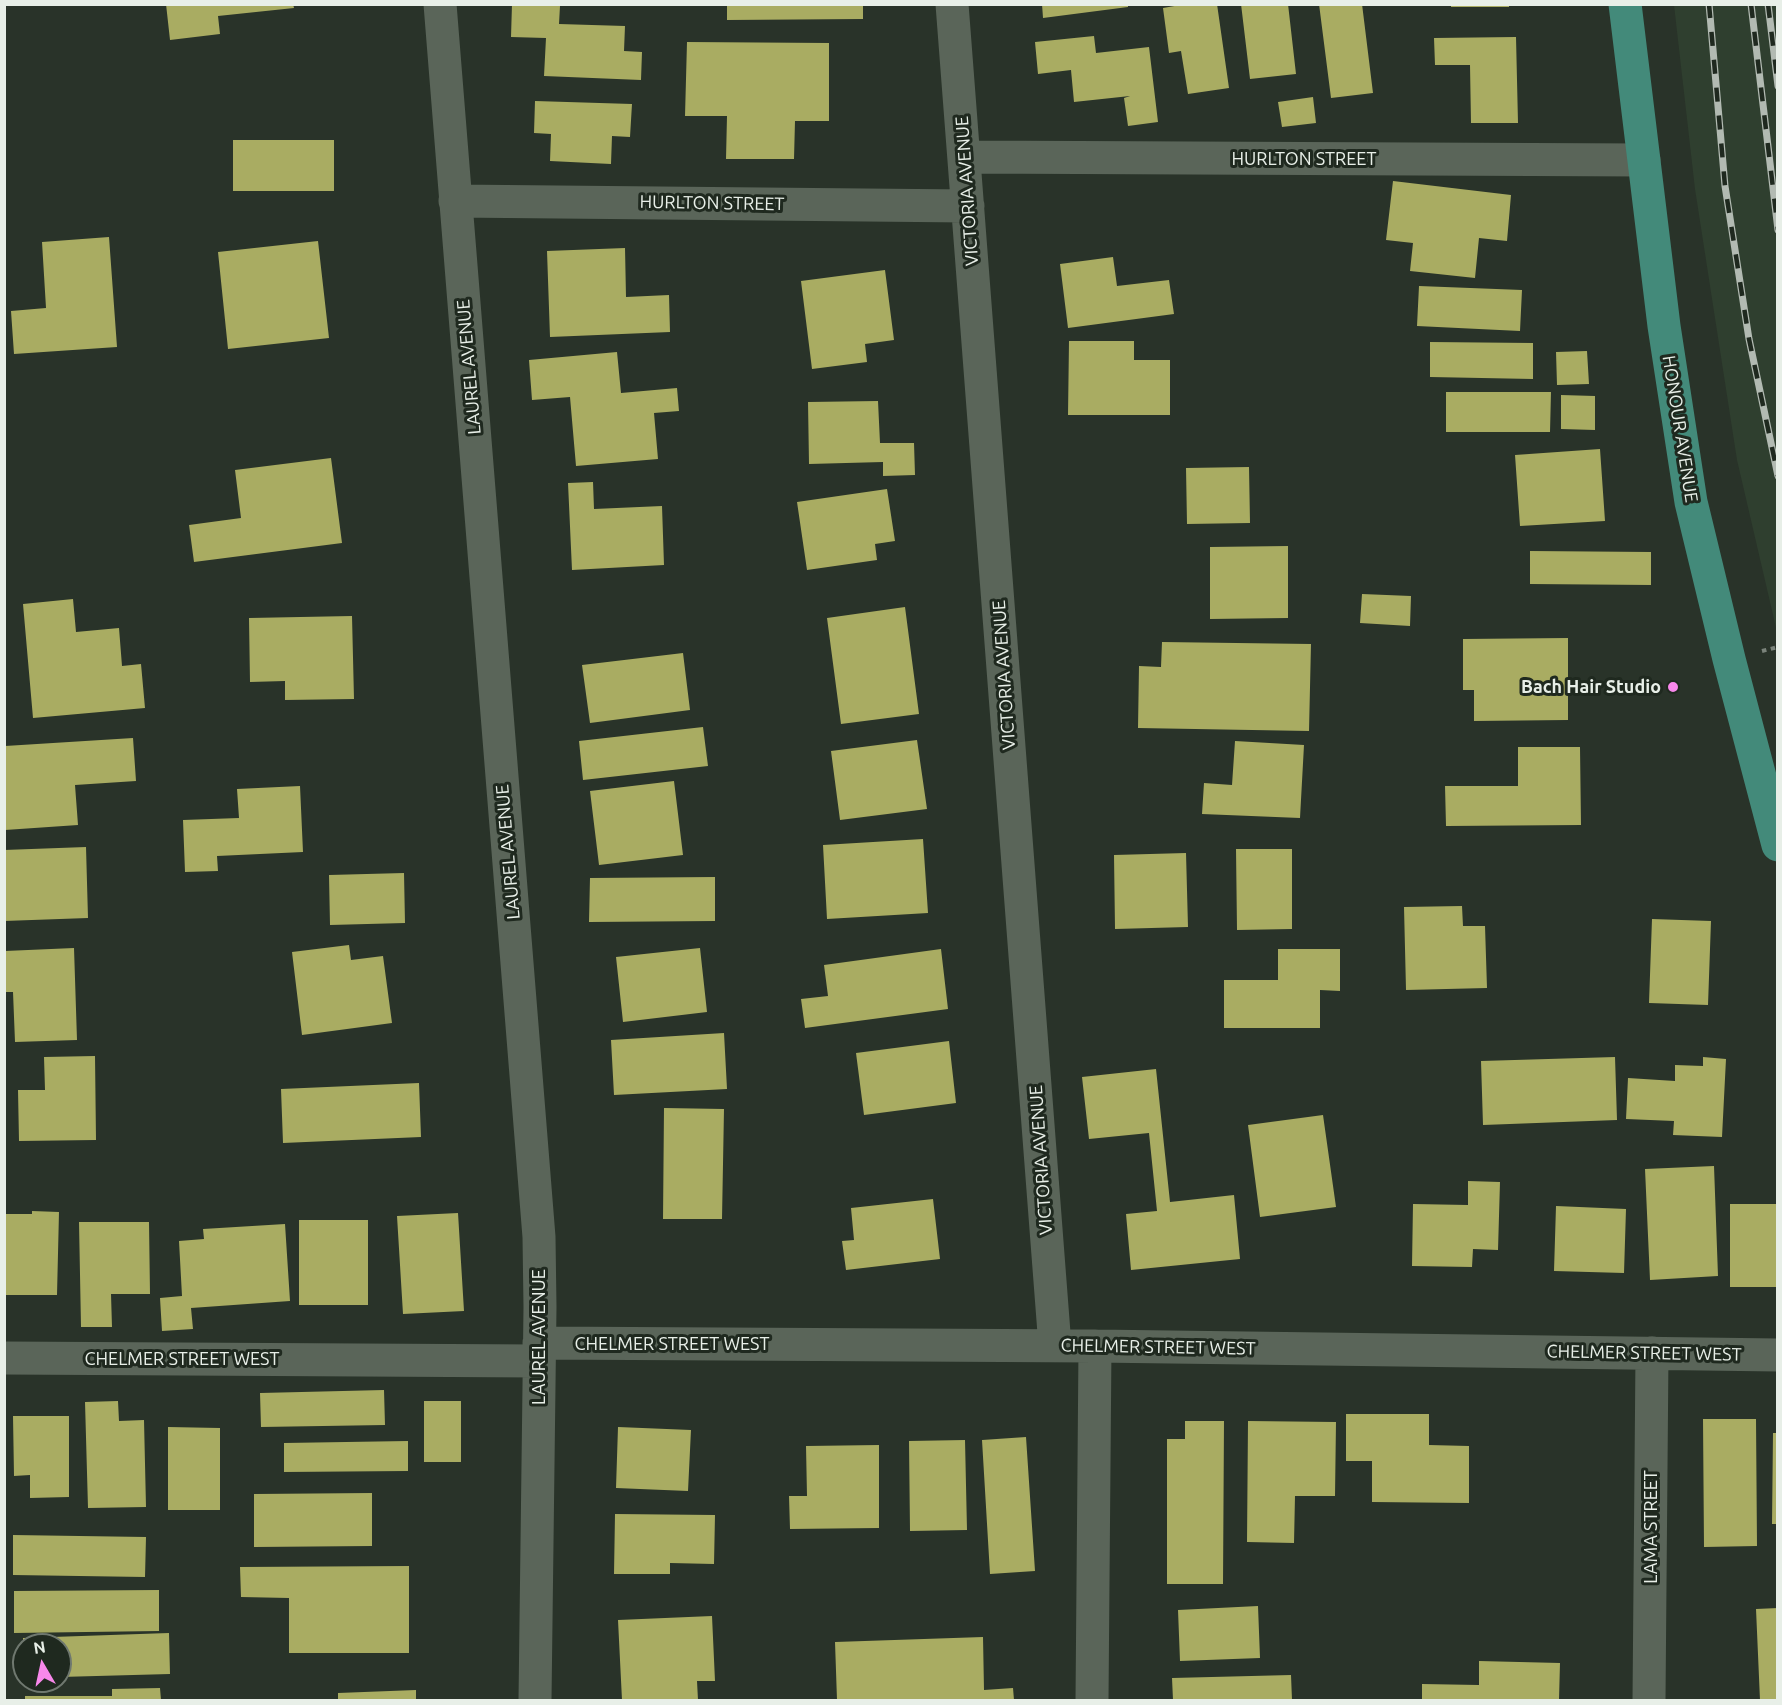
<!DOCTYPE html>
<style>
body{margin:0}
#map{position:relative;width:1782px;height:1705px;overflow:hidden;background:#293329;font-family:Ubuntu,sans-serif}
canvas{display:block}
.frame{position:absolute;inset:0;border:6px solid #e8efe8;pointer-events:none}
.north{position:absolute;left:12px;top:1633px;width:60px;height:60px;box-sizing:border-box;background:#1f291f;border:2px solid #6f786f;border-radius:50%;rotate:351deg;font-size:16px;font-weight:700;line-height:24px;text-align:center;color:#e8efe8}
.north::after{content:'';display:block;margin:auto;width:21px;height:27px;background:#f888eb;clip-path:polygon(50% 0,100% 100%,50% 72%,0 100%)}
</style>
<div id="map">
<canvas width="1782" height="1705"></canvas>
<div class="frame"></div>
<div class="north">N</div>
</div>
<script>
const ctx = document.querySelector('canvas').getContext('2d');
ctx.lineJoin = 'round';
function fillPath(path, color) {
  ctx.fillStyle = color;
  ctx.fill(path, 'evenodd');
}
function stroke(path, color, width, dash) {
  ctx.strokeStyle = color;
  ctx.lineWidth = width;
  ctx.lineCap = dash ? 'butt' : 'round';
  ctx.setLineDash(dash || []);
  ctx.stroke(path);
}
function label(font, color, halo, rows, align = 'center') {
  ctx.font = font + ' Ubuntu,sans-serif';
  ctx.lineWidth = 6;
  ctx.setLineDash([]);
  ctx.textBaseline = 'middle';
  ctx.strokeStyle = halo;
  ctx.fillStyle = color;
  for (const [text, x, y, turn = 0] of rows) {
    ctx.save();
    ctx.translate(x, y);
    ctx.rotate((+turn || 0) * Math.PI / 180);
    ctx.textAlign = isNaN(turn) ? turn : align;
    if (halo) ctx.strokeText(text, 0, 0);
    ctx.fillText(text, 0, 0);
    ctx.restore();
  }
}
const built = new Path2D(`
 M 1674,5 L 1777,5 L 1777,632 L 1737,460 L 1695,189 Z`);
const building = new Path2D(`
 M 166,4 L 293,4 L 294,8 L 218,16 L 220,34 L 170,40 Z
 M 512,4 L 560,6 L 559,24 L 625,26 L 624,51 L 642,52 L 641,80 L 544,76 L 546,38 L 511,37 Z
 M 727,4 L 863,4 L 863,19 L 727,20 Z
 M 1042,4 L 1128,4 L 1128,7 L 1043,18 Z
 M 1186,4 L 1217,4 L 1229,88 L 1188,94 L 1181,51 L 1169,53 L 1163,8 Z
 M 1241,4 L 1288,4 L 1296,74 L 1250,79 Z
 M 1319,4 L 1362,4 L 1373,93 L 1331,98 Z
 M 1451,4 L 1509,4 L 1509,7 L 1451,7 Z
 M 1094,36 L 1096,53 L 1149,47 L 1158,122 L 1128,126 L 1124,98 L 1130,96 L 1074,102 L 1071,70 L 1038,74 L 1035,42 Z
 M 1516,37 L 1518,123 L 1471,123 L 1470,65 L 1435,65 L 1434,38 Z
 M 687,42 L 829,43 L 829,121 L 795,121 L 794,159 L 726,159 L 727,116 L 685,116 Z
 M 1313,97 L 1316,123 L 1282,127 L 1278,102 Z
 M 535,101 L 632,104 L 630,137 L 612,136 L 611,164 L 550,161 L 551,134 L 534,133 Z
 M 233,140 L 334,140 L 334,191 L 233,191 Z
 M 1393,181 L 1511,195 L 1507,241 L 1479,238 L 1475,278 L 1410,271 L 1413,243 L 1386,240 Z
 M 109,237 L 117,347 L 14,354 L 11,311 L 46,308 L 42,242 Z
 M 318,241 L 329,338 L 228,349 L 218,252 Z
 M 625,248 L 626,297 L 669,295 L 670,332 L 550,337 L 547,251 Z
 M 1113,257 L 1117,286 L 1169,280 L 1174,314 L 1068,328 L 1060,264 Z
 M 885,270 L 894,340 L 865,344 L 867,362 L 812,369 L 801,281 Z
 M 1419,286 L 1522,290 L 1520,331 L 1417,326 Z
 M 1069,341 L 1134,341 L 1134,360 L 1170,360 L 1170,415 L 1068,415 Z
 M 1430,342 L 1533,343 L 1533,379 L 1430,377 Z
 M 1587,351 L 1589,384 L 1557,385 L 1556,352 Z
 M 617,352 L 621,393 L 677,388 L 679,411 L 654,413 L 658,459 L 576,466 L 570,397 L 532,400 L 529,360 Z
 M 1446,392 L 1551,392 L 1550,432 L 1446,432 Z
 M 1561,395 L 1595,396 L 1595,430 L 1561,429 Z
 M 878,401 L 880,443 L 914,443 L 915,475 L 883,476 L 883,462 L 809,464 L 808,402 Z
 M 1600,449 L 1605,521 L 1520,526 L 1515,455 Z
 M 331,458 L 342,543 L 194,562 L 189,525 L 241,518 L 235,470 Z
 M 1249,467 L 1250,523 L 1187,524 L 1186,468 Z
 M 593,482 L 594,509 L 662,506 L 664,565 L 572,570 L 568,483 Z
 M 887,489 L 895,541 L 875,544 L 877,560 L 807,570 L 797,502 Z
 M 1288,546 L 1288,618 L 1210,619 L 1210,547 Z
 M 1530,551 L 1651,552 L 1651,585 L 1530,584 Z
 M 1362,594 L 1411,596 L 1410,626 L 1360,623 Z
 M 73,599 L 76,632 L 119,628 L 122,666 L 141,664 L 145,708 L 33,718 L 23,604 Z
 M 905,607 L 919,714 L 841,724 L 827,618 Z
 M 352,616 L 354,699 L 285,700 L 285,681 L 250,682 L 249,618 Z
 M 1568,638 L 1568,720 L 1474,721 L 1474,690 L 1463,690 L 1463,639 Z
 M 1162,642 L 1311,644 L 1309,731 L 1138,728 L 1139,666 L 1161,667 Z
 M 683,653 L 690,710 L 590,723 L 582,665 Z
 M 703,727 L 708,766 L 583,780 L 579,741 Z
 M 133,738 L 136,781 L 75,785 L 78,825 L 5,830 L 5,746 Z
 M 917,740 L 927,809 L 840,820 L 831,751 Z
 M 1235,741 L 1304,745 L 1300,818 L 1202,814 L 1204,783 L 1232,785 Z
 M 1518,747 L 1580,747 L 1581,825 L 1446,826 L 1445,786 L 1518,786 Z
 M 674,781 L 683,855 L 599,865 L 590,791 Z
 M 300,786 L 303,852 L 217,856 L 218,871 L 185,872 L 183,820 L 239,818 L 237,789 Z
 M 923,839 L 928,913 L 827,919 L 823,845 Z
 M 86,847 L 88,918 L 4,921 L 4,850 Z
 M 1236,849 L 1292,849 L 1292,929 L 1237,930 Z
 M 1186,853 L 1188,927 L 1115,929 L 1114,855 Z
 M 404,873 L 405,923 L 330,925 L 329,875 Z
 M 715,877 L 715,921 L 589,922 L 590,878 Z
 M 1462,906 L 1463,926 L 1485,926 L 1487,988 L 1406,990 L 1404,907 Z
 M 1652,919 L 1711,921 L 1708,1005 L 1649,1003 Z
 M 349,945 L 351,960 L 383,956 L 392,1023 L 302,1035 L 292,952 Z
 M 74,948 L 77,1040 L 15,1042 L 13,992 L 5,992 L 5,951 Z
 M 700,948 L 707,1012 L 623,1022 L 616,957 Z
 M 941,949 L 948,1009 L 805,1028 L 801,999 L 828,996 L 824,965 Z
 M 1278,949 L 1340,949 L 1340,991 L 1320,990 L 1320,1028 L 1224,1028 L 1224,980 L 1278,980 Z
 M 724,1033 L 727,1089 L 614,1095 L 611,1040 Z
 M 949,1041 L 956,1103 L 864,1115 L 856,1053 Z
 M 95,1056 L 96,1140 L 19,1141 L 18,1090 L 45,1090 L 44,1057 Z
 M 1615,1057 L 1617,1120 L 1483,1125 L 1481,1061 Z
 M 1703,1057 L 1726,1059 L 1722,1137 L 1673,1135 L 1674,1121 L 1626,1119 L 1628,1078 L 1675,1081 L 1675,1065 L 1703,1066 Z
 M 1156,1069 L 1170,1202 L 1234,1195 L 1240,1259 L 1131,1270 L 1126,1214 L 1157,1211 L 1149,1133 L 1089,1139 L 1082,1077 Z
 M 419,1083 L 421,1137 L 283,1143 L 281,1089 Z
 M 664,1108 L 724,1109 L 722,1219 L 663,1219 Z
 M 1323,1115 L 1336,1207 L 1260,1217 L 1248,1125 Z
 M 1714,1166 L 1718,1276 L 1650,1280 L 1645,1169 Z
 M 1468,1181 L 1500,1182 L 1498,1250 L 1473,1249 L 1472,1267 L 1412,1266 L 1413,1204 L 1468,1205 Z
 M 933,1199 L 940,1259 L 846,1270 L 842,1241 L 854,1240 L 851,1208 Z
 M 1730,1204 L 1778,1204 L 1778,1287 L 1730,1287 Z
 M 1556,1206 L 1626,1209 L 1624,1273 L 1554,1271 Z
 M 32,1211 L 59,1212 L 57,1295 L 4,1295 L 4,1214 L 32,1214 Z
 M 458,1213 L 464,1311 L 403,1314 L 397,1216 Z
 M 299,1220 L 368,1220 L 368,1305 L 299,1305 Z
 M 79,1222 L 149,1222 L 150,1294 L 111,1294 L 112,1327 L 81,1327 Z
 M 285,1224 L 290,1301 L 191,1308 L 193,1329 L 162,1331 L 160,1298 L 182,1296 L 179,1241 L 204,1239 L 203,1229 Z
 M 384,1390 L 385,1425 L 261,1427 L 260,1393 Z
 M 118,1401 L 119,1421 L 144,1420 L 146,1507 L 88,1508 L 85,1402 Z
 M 424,1401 L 461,1401 L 461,1462 L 424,1462 Z
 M 1346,1414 L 1429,1414 L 1429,1445 L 1469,1446 L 1469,1503 L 1372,1502 L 1372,1461 L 1346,1461 Z
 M 13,1416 L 69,1416 L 69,1497 L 30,1498 L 30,1475 L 14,1476 Z
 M 1703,1419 L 1756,1419 L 1757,1546 L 1704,1547 Z
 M 1185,1421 L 1224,1421 L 1223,1584 L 1167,1584 L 1167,1439 L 1185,1439 Z
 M 1248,1421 L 1336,1422 L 1335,1496 L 1295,1496 L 1294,1543 L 1247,1542 Z
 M 168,1427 L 220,1428 L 220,1510 L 168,1510 Z
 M 618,1427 L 691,1430 L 688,1491 L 616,1488 Z
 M 1773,1433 L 1778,1433 L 1778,1524 L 1772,1524 Z
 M 1026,1437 L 1035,1571 L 990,1574 L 982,1440 Z
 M 965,1440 L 967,1530 L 910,1531 L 909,1441 Z
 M 408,1441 L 408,1471 L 284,1472 L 284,1443 Z
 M 879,1445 L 879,1528 L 790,1529 L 789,1496 L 807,1496 L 806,1446 Z
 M 372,1493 L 372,1546 L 254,1547 L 254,1494 Z
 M 615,1514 L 715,1515 L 714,1564 L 670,1563 L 670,1574 L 614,1574 Z
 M 13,1535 L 146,1537 L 145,1577 L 13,1575 Z
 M 409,1566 L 409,1653 L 289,1653 L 289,1598 L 241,1597 L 240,1567 Z
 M 159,1590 L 159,1631 L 14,1633 L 14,1591 Z
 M 1258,1606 L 1260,1658 L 1180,1661 L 1178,1610 Z
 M 1778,1608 L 1778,1700 L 1760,1700 L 1756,1609 Z
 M 712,1616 L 715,1681 L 697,1681 L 698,1700 L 622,1700 L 618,1620 Z
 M 169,1633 L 170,1674 L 60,1677 L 60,1645 L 23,1645 L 23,1638 Z
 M 983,1637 L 984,1690 L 1013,1688 L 1014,1700 L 837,1700 L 835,1642 Z
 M 1479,1661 L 1560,1663 L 1559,1700 L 1422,1700 L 1422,1684 L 1479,1685 Z
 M 1291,1675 L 1292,1700 L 1173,1700 L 1172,1678 Z
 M 160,1688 L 161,1700 L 25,1700 L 25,1696 L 112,1696 L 112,1689 Z
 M 416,1690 L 416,1700 L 338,1700 L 338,1693 Z`);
const path = new Path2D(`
 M 1762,651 L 1778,647`);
const minor = new Path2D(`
 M 440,4 L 539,1237 L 540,1307 L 535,1700
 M 952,4 L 1055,1346
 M 965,157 L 1644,160
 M 455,201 L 968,206
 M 539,1343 L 1095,1346 L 1778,1355
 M 4,1358 L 539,1361
 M 1092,1700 L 1095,1346
 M 1649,1700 L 1652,1353`);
const major = new Path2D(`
 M 1625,4 L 1664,326 L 1691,502 L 1729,659 L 1778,845`);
const rail = new Path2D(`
 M 1709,4 L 1725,186 L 1749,339 L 1778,476
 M 1751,4 L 1778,230
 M 1768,4 L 1778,86`);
const markers = [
 [1673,687,6,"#f888eb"]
];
const streetNames = [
 ["HURLTON STREET",1304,159],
 ["VICTORIA AVENUE",967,191,-94],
 ["HURLTON STREET",712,203,1],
 ["LAUREL AVENUE",469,367,-95],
 ["HONOUR AVENUE",1680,429,81],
 ["VICTORIA AVENUE",1004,675,-94],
 ["LAUREL AVENUE",508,852,-95],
 ["VICTORIA AVENUE",1041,1160,-94],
 ["LAUREL AVENUE",539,1337,-90],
 ["CHELMER STREET WEST",672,1344],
 ["CHELMER STREET WEST",1158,1347,1],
 ["CHELMER STREET WEST",1644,1353,1],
 ["CHELMER STREET WEST",182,1359],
 ["LAMA STREET",1651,1527,-90]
];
const poiNames = [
 ["Bach Hair Studio",1661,687]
];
fillPath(built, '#2f3f2f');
fillPath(building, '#a9ac62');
stroke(path, '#7a837a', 4, [4.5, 4.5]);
stroke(minor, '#5a6559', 33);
stroke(major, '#438a7a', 33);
stroke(rail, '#b2bab2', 7);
stroke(rail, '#1f291f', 4.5, [14]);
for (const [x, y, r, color] of markers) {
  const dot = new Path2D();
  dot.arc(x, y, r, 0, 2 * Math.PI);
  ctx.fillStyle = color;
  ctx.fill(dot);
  stroke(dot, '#1f291f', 2);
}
label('18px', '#e8efe8', '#1f291f', streetNames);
label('bold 18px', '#e8efe8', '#1f291f', poiNames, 'right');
</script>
